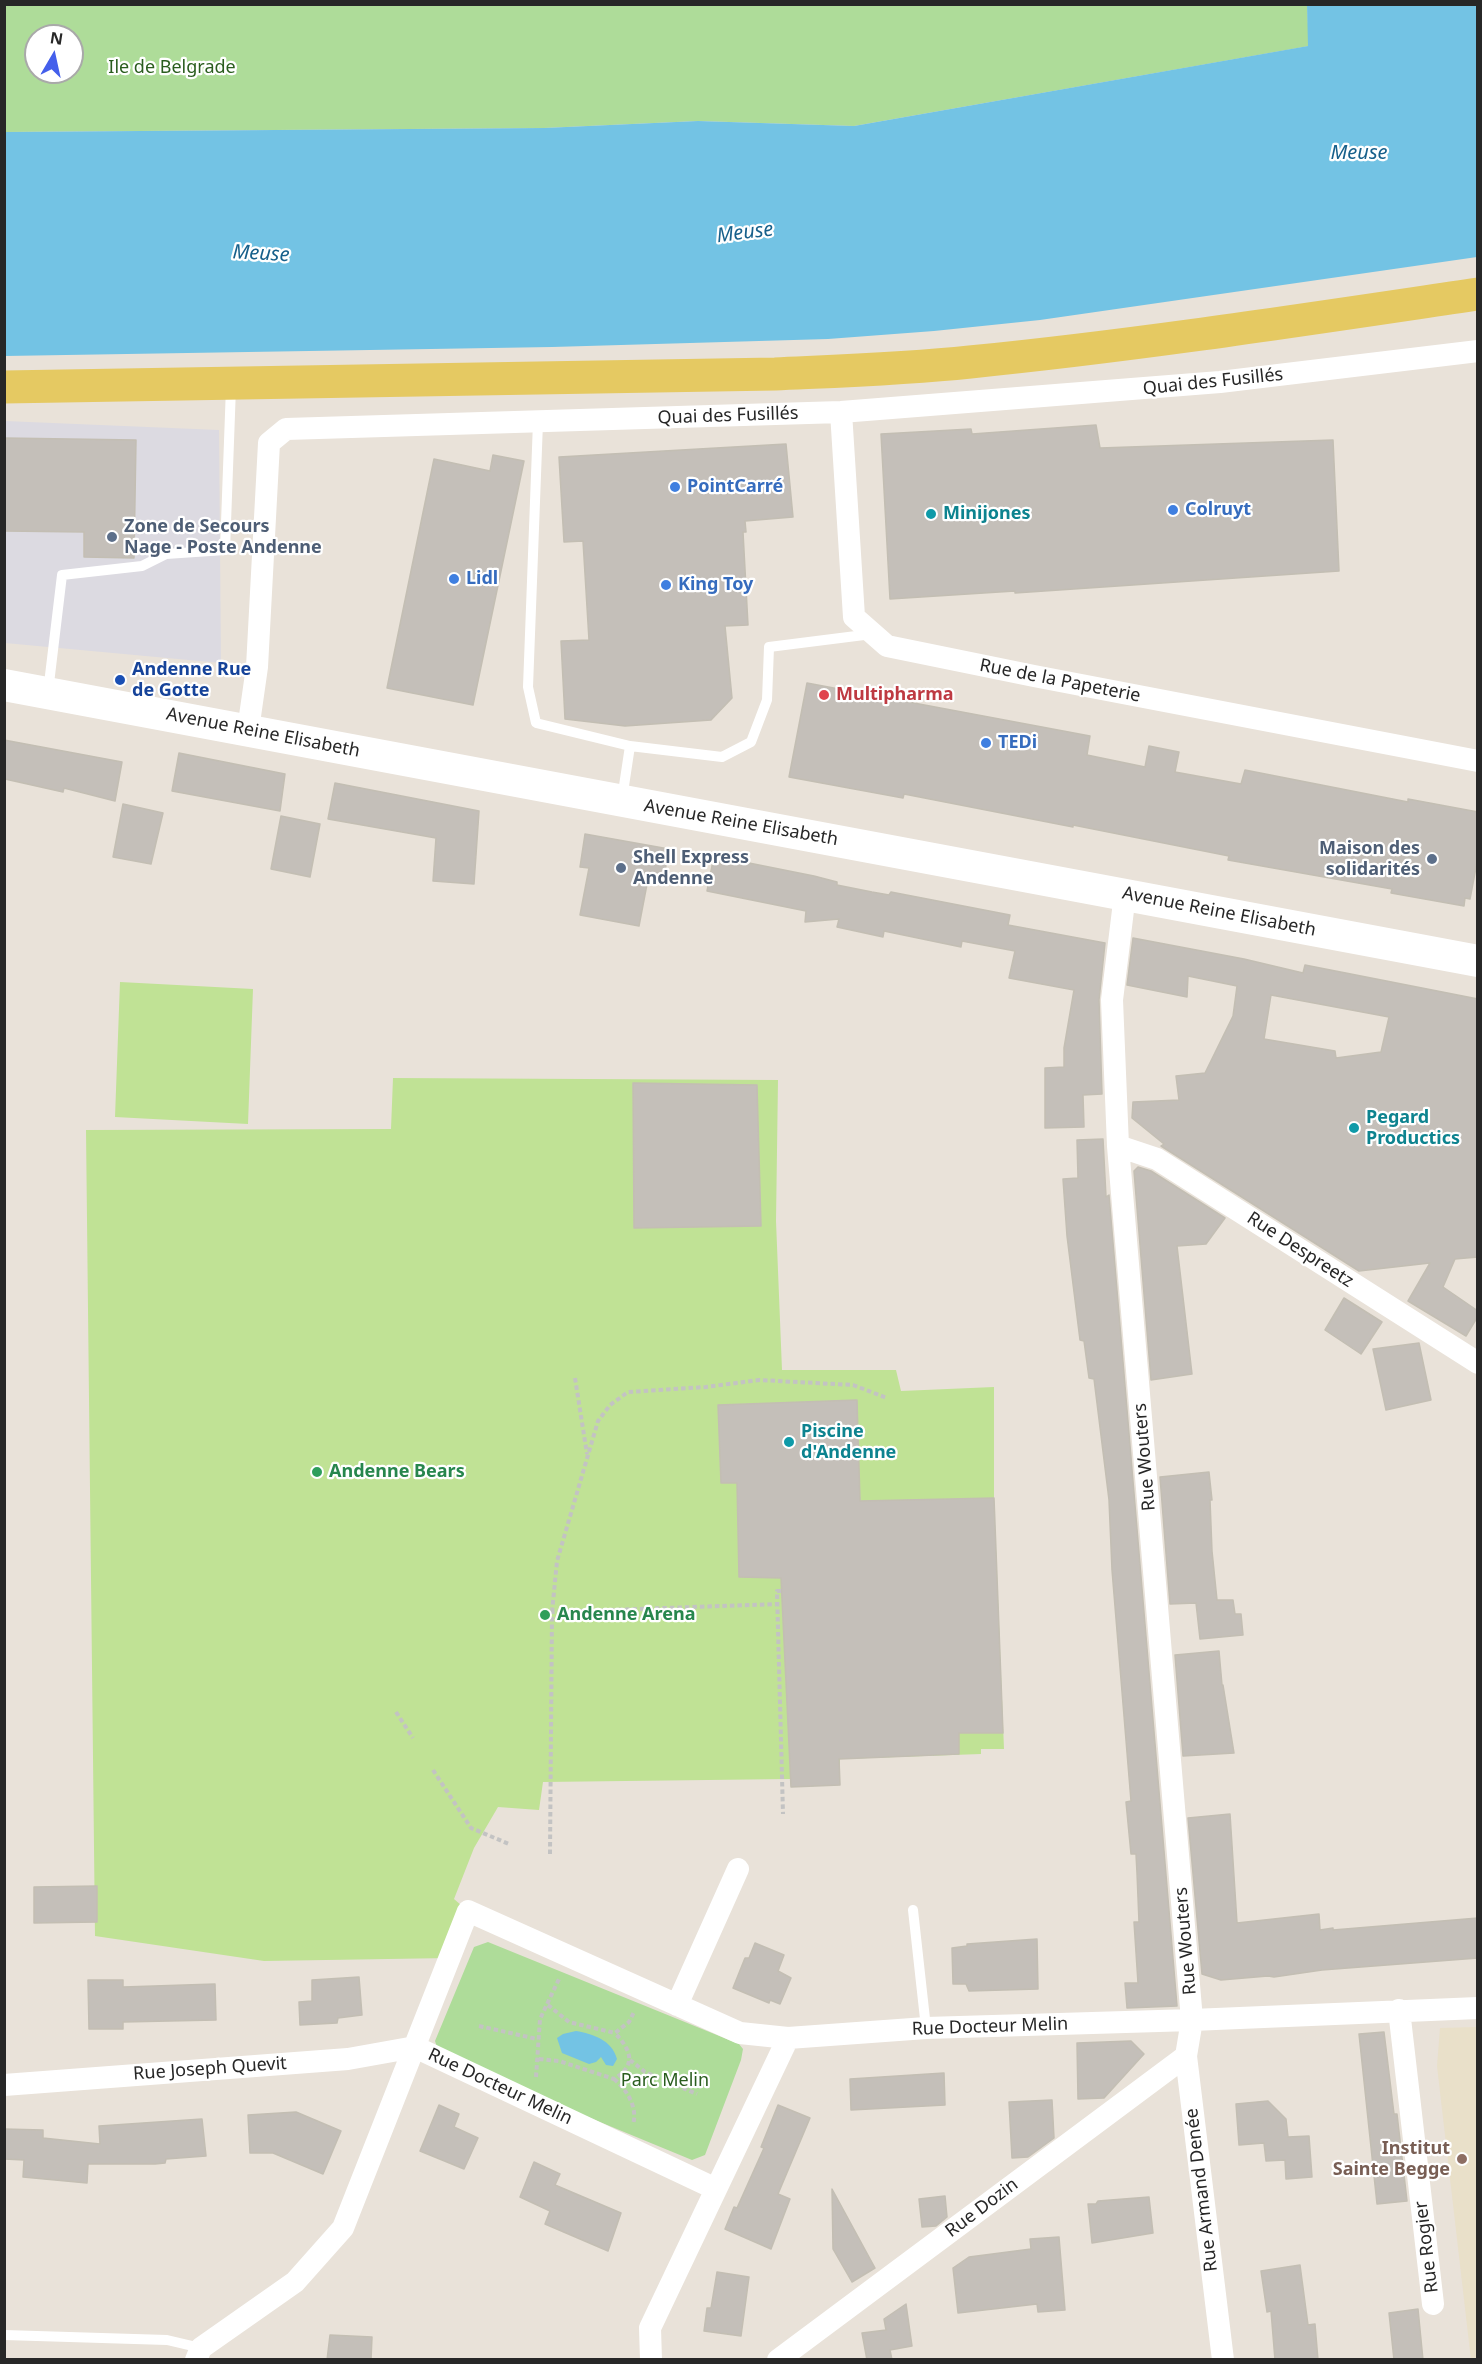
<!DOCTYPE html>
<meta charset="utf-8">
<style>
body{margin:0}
#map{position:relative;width:1482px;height:2364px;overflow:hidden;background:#e9e2d9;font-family:"Noto Sans",sans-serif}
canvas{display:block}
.frame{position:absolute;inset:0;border:6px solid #272727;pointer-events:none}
.north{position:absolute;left:24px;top:24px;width:60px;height:60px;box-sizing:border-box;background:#fff;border:2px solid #a9a9a9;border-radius:50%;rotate:9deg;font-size:16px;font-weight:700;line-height:24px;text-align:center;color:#272727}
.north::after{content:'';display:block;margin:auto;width:21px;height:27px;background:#445feb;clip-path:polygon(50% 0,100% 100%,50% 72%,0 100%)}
</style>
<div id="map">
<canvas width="1482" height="2364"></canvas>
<div class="frame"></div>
<div class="north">N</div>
</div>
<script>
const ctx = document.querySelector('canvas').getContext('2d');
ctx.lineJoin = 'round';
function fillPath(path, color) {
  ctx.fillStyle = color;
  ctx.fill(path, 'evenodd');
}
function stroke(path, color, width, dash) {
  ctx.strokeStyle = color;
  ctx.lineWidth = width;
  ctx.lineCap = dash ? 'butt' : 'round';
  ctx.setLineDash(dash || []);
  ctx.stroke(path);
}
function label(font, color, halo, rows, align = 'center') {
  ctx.font = font + ' "Noto Sans",sans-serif';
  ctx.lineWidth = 4.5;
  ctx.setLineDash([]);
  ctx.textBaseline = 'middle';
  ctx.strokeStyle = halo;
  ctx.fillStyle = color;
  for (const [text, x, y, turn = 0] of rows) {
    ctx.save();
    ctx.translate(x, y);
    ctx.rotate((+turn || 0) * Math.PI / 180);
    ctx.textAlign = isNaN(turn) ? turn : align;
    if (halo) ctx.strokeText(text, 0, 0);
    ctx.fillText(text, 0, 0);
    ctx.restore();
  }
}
const industrial = new Path2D(`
 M 5,421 L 219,430 L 221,663 L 5,643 Z`);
const education = new Path2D(`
 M 1477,2027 L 1478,2359 L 1471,2360 L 1437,2066 L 1440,2028 Z`);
const green = new Path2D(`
 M 1307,4 L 1309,46 L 854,126 L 698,121 L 544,128 L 5,132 L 4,5 ZM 36,36 L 72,36 L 72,72 L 36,72 Z
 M 488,1942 L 739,2044 L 743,2049 L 741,2060 L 705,2155 L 692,2160 L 440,2056 L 435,2041 L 474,1947 Z`);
const pitch = new Path2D(`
 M 120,982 L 253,989 L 248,1124 L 115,1117 Z
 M 393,1078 L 778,1080 L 776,1221 L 782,1370 L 896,1370 L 901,1391 L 994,1387 L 994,1498 L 1004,1749 L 981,1749 L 981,1754 L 840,1759 L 840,1785 L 791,1787 L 790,1779 L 543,1782 L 539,1810 L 498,1807 L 474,1848 L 454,1899 L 468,1911 L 450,1958 L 264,1961 L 95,1936 L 86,1130 L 391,1129 Z`);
const water = new Path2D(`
 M 1307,5 L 1477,5 L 1477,257 L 1040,320 L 934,331 L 828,339 L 552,347 L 5,356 L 5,132 L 544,128 L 698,121 L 854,126 L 1308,46 Z
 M 576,2031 C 593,2034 612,2040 617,2059 L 613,2066 L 606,2065 L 601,2057 L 596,2062 L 589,2064 L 562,2053 L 557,2038 L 563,2034 Z`);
const building = new Path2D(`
 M 1096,425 L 1100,448 L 1333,440 L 1339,571 L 1015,593 L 1015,591 L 890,599 L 881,434 L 971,429 L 972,434 Z
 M 4,438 L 136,440 L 134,558 L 84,557 L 84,532 L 4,531 Z
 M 786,444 L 793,517 L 745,521 L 746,532 L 743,532 L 748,625 L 725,626 L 732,698 L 711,720 L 625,726 L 565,719 L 561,641 L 589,640 L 583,541 L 564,542 L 559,457 Z
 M 493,455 L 524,461 L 473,705 L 387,688 L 434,459 L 490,471 Z
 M 807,683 L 1090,736 L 1087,755 L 1145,767 L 1149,746 L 1179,752 L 1175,772 L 1241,784 L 1245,770 L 1408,802 L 1408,799 L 1478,812 L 1478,857 L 1470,899 L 1465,898 L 1464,906 L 1391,893 L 1392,889 L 1228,860 L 1229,856 L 1073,825 L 1073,827 L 904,794 L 903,798 L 789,777 Z
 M 4,740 L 122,762 L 115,801 L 64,788 L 63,792 L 5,779 Z
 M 179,753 L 285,774 L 280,811 L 172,791 Z
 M 335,783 L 479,811 L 474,884 L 433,881 L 436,838 L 328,819 Z
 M 123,804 L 163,813 L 151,864 L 113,857 Z
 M 281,816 L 320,824 L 310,877 L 271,869 Z
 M 585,834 L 669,849 L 663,882 L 648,879 L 639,926 L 580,915 L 589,868 L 580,867 Z
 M 714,856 L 814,876 L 837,882 L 837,885 L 872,892 L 889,895 L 891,892 L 1010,915 L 1008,925 L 1105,943 L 1099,1000 L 1102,1094 L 1083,1095 L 1084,1127 L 1045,1128 L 1045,1068 L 1064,1067 L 1064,1048 L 1074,990 L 1009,978 L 1015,951 L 962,941 L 961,947 L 884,931 L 883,937 L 837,927 L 839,919 L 805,922 L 806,911 L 707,891 Z
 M 1133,938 L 1244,959 L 1303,973 L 1305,965 L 1478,999 L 1478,1257 L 1455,1259 L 1443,1287 L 1478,1311 L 1478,1316 L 1466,1336 L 1408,1301 L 1430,1263 L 1359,1271 L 1161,1146 L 1164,1144 L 1132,1118 L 1133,1102 L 1179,1100 L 1176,1076 L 1205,1073 L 1233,1016 L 1237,986 L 1188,976 L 1187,997 L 1127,985 ZM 1271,995 L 1389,1017 L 1381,1052 L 1336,1058 L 1335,1051 L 1264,1039 Z
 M 633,1083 L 757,1085 L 761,1226 L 634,1228 Z
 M 1103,1139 L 1106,1197 L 1109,1195 L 1177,2006 L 1127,2008 L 1125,1983 L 1138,1983 L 1134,1922 L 1139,1922 L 1137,1873 L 1136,1854 L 1131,1854 L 1126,1802 L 1131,1801 L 1112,1570 L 1109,1500 L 1094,1379 L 1089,1378 L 1084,1341 L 1080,1340 L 1067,1236 L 1063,1179 L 1078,1178 L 1077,1140 Z
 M 1138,1167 L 1151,1171 L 1225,1218 L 1206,1244 L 1177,1246 L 1192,1374 L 1151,1380 L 1134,1171 Z
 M 1344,1298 L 1382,1322 L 1361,1354 L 1325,1330 Z
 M 1419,1343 L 1431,1400 L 1386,1410 L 1373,1349 Z
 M 857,1400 L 860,1501 L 994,1498 L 1003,1733 L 959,1733 L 959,1754 L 839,1759 L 840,1785 L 791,1787 L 781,1578 L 739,1577 L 737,1483 L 721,1483 L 718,1405 Z
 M 1209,1472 L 1212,1500 L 1210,1500 L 1212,1551 L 1217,1600 L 1233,1600 L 1235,1614 L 1241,1614 L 1243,1635 L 1200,1639 L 1196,1603 L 1170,1604 L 1160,1477 Z
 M 1219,1651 L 1222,1685 L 1223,1685 L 1234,1753 L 1183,1756 L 1175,1655 Z
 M 1230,1814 L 1237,1923 L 1319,1914 L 1320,1930 L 1333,1928 L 1333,1930 L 1478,1918 L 1478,1958 L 1322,1970 L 1274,1977 L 1268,1976 L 1221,1980 L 1202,1974 L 1188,1818 Z
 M 97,1886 L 97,1922 L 34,1923 L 34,1887 Z
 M 1037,1939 L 1038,1989 L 969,1991 L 966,1984 L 953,1984 L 952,1948 L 967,1946 L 967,1944 Z
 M 755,1943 L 784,1955 L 778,1971 L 791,1978 L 780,2004 L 770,2000 L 769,2003 L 733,1988 L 745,1958 L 749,1958 Z
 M 359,1977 L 362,2015 L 338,2018 L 337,2023 L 300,2025 L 299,2002 L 312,2001 L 312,1980 Z
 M 88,1980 L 123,1980 L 123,1987 L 215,1984 L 216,2020 L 123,2022 L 123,2029 L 89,2029 Z
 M 1384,2032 L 1394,2114 L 1397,2114 L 1407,2201 L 1377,2204 L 1359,2034 Z
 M 1131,2041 L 1144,2054 L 1104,2098 L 1078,2099 L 1077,2043 Z
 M 944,2073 L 945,2105 L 851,2110 L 850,2079 Z
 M 1052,2100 L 1054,2138 L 1028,2157 L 1012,2158 L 1009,2102 Z
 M 1268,2101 L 1286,2119 L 1288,2137 L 1309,2136 L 1312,2177 L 1286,2179 L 1285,2160 L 1266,2161 L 1264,2143 L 1239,2145 L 1236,2104 Z
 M 439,2105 L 459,2114 L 454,2127 L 478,2138 L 464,2169 L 420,2151 Z
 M 778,2105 L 810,2118 L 778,2194 L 790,2199 L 771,2249 L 725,2229 L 734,2207 L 737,2208 L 764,2148 L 761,2147 Z
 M 296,2112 L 341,2131 L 323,2174 L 273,2153 L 250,2153 L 248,2115 Z
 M 202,2119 L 206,2156 L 166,2159 L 165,2163 L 155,2164 L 88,2164 L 87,2183 L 23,2177 L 24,2160 L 4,2159 L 4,2129 L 43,2130 L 43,2138 L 100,2144 L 99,2126 Z
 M 534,2162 L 560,2174 L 555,2185 L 621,2213 L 608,2251 L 545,2224 L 550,2211 L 520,2197 Z
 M 832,2189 L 875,2268 L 852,2282 L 833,2249 Z
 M 945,2196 L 947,2217 L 936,2226 L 922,2227 L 919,2199 Z
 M 1149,2197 L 1153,2233 L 1092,2243 L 1088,2204 L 1096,2204 L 1098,2201 Z
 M 1059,2237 L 1065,2310 L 1038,2312 L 1037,2304 L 958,2313 L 953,2268 L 969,2257 L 1031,2249 L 1030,2239 Z
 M 1300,2265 L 1308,2325 L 1315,2324 L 1318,2360 L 1275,2360 L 1271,2311 L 1267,2312 L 1261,2271 Z
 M 717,2272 L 749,2277 L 741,2336 L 704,2331 L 707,2308 L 711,2308 Z
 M 906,2304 L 912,2346 L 890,2350 L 892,2360 L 867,2360 L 862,2333 L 886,2330 L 884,2319 Z
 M 1418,2309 L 1423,2360 L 1394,2360 L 1389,2313 Z
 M 330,2335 L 372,2337 L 371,2360 L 327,2360 Z`);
const path = new Path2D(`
 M 575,1378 L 587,1454
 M 781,1591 L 777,1591 L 783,1814
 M 552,1612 L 557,1561 L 598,1421 L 610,1405 L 628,1392 L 706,1387 L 759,1380 L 853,1385 L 887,1398
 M 396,1712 L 413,1738
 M 433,1770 L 471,1828 L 509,1844
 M 550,1854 L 552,1612 L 778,1604
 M 548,2005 L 569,2022 L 615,2033 L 629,2022 L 634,2012
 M 479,2026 L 537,2039
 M 539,2059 L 559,2061 L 614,2079 C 637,2065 631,2050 615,2033
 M 630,2060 L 645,2072 L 697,2094
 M 536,2077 L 540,2019 L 559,1979
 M 614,2079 C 627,2090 638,2107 633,2125`);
const service = new Path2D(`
 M 538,422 L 528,687 L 536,723 L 630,746 L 622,799
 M 48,692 L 62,575 L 142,566 L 166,554 L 225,550 L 231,387
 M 630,746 L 722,757 L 751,742 L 767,700 L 769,647 L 872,634
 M 913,1910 L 926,2028
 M 4,2335 L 167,2340 L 201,2348`);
const minor = new Path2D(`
 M 841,412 L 854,617 L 887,646 L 1034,676 L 1478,761
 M 248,730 L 257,667 L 269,443 L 286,429 L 841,412 L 1220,382 L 1478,351
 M 1125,894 L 1112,1000 L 1118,1146 L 1192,2020 L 1186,2056 L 1223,2360
 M 1118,1146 L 1157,1159 L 1478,1363
 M 677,2005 L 738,1869
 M 1399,2010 L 1433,2304
 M 415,2047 L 716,2189
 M 4,2085 L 348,2059 L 415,2047
 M 196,2360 L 201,2348 L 295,2282 L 343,2228 L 468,1911 L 740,2033 L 788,2038 L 926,2028 L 1192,2020 L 1478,2008
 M 651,2360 L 650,2328 L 788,2038
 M 778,2360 L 1186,2056`);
const secondary = new Path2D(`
 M 4,685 L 1478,961`);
const primary = new Path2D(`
 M 4,387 L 775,374 C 840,371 905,369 970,362 C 1140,345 1308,319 1478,294`);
const markers = [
 [675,487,6,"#3f7fe0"],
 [1173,510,6,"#3f7fe0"],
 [931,514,6,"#0f9aa8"],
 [112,537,6,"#5c6f8a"],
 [454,579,6,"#3f7fe0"],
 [666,585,6,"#3f7fe0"],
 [120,680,6,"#1a4fb4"],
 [824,695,6,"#e0444e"],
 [986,743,6,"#3f7fe0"],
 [1432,859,6,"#5c6f8a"],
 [621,868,6,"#5c6f8a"],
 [1354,1128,6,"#0f9aa8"],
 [789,1442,6,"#0f9aa8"],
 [317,1472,6,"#2e9e5b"],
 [545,1615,6,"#2e9e5b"],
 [1462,2159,6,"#8d6e63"]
];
const parkNames = [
 ["Ile de Belgrade",172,68],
 ["Parc Melin",665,2081]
];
const streetNames = [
 ["Quai des Fusillés",1213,382,-6],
 ["Quai des Fusillés",728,416,-2],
 ["Rue de la Papeterie",1060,681,11],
 ["Avenue Reine Elisabeth",263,733,11],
 ["Avenue Reine Elisabeth",741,823,10],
 ["Avenue Reine Elisabeth",1219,912,11],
 ["Rue Despreetz",1300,1250,33],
 ["Rue Wouters",1145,1457,-95],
 ["Rue Wouters",1186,1941,-95],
 ["Rue Docteur Melin",990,2027,-2],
 ["Rue Joseph Quevit",210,2069,-4],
 ["Rue Docteur Melin",500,2087,25],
 ["Rue Armand Denée",1202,2190,-97],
 ["Rue Dozin",982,2208,-37],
 ["Rue Rogier",1427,2247,-97]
];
const shopNames = [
 ["PointCarré",687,487],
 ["Colruyt",1185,510],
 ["Lidl",466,579],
 ["King Toy",678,585],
 ["TEDi",998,743]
];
const cultureNames = [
 ["Minijones",943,514],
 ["Pegard",1366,1118],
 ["Productics",1366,1139],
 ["Piscine",801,1432],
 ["d'Andenne",801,1453]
];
const serviceNames = [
 ["Zone de Secours",124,527],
 ["Nage - Poste Andenne",124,548],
 ["Maison des",1420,849,"right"],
 ["solidarités",1420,870,"right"],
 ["Shell Express",633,858],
 ["Andenne",633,879]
];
const transitNames = [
 ["Andenne Rue",132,670],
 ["de Gotte",132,691]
];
const healthNames = [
 ["Multipharma",836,695]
];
const leisureNames = [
 ["Andenne Bears",329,1472],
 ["Andenne Arena",557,1615]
];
const educationNames = [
 ["Institut",1450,2149],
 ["Sainte Begge",1450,2170]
];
const waterNames = [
 ["Meuse",1359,153],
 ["Meuse",745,233,-7],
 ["Meuse",261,254,3]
];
fillPath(industrial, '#dcdae1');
fillPath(education, '#e9e0c9');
fillPath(green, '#aedc99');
fillPath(pitch, '#c0e295');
fillPath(water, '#73c3e4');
fillPath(building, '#c4bfb9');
stroke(building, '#c3beb3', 1.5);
stroke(path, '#c3c3c3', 4, [4.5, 3]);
stroke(service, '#fff', 10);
stroke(minor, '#fff', 22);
stroke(secondary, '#fff', 32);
stroke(primary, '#e5c962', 33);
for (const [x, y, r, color] of markers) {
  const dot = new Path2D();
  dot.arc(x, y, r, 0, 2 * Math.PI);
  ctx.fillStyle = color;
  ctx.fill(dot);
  stroke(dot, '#fff', 2);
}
label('18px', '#2a5d1e', '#fff', parkNames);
label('18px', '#272727', '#fff', streetNames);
label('bold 18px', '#366cbe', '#fff', shopNames, 'left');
label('bold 18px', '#0d838f', '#fff', cultureNames, 'left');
label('bold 18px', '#4e5e75', '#fff', serviceNames, 'left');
label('bold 18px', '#164399', '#fff', transitNames, 'left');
label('bold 18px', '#be3a42', '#fff', healthNames, 'left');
label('bold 18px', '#27864d', '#fff', leisureNames, 'left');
label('bold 18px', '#785e54', '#fff', educationNames, 'right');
label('italic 20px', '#17608b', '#fff', waterNames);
</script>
